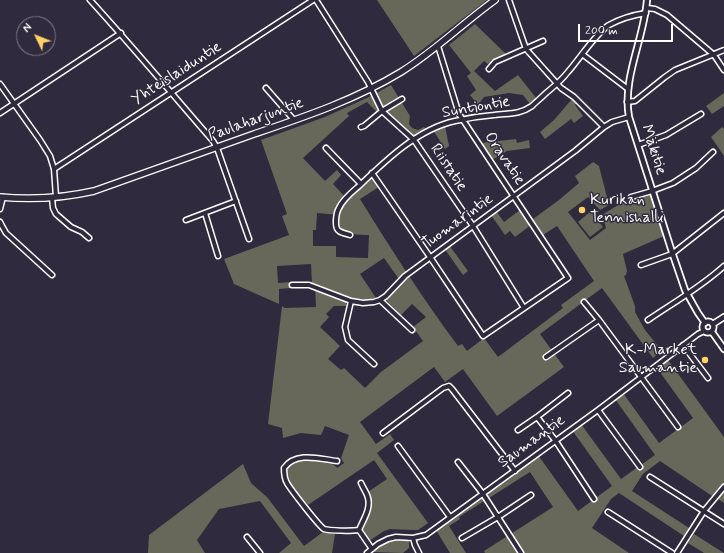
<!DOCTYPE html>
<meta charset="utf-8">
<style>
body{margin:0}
#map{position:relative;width:724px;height:553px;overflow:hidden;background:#2f2a3d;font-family:Mynerve,sans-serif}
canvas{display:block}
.north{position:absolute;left:16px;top:16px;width:40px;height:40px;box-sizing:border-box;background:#2f2a3d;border:1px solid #827f8b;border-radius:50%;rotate:313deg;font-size:11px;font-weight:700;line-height:16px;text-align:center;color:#fff}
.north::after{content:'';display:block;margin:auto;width:14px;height:18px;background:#ffd166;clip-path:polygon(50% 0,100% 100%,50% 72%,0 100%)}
.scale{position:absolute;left:578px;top:24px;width:95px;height:18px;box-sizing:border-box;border:2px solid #fff;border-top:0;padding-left:5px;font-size:12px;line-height:14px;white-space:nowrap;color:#fff;-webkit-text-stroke:3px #2f2a3d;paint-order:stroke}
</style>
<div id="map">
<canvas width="724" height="553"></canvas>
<div class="north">N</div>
<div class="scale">200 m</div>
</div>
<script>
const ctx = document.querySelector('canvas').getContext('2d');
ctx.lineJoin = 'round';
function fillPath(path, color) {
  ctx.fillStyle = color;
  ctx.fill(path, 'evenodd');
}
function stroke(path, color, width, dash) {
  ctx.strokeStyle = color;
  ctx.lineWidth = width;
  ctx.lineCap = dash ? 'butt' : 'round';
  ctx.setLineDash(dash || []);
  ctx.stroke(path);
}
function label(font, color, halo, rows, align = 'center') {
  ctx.font = font + ' Mynerve,sans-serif';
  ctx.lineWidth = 3;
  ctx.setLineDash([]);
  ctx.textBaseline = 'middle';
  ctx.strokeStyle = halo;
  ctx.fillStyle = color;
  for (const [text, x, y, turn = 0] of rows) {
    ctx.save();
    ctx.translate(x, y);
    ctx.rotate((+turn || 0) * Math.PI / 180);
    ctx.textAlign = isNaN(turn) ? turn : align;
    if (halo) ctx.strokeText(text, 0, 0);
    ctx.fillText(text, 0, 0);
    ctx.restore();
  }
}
const green = new Path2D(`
 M 377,0 L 487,0 L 414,56 Z
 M 475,24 L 507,55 L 493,60 L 488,64 L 484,61 L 474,71 L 495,91 L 518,75 L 537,99 L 530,104 L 523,95 L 509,93 L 484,97 L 478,105 L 470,95 L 476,90 L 467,76 L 471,73 L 449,45 Z
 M 391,85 L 410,116 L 409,124 L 412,128 L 418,130 L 424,127 L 427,130 L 415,137 L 387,114 L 384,109 L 377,112 L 367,102 L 347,113 L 349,116 L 303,158 L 325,181 L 337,170 L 341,175 L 333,184 L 348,200 L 372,177 L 379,187 L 360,199 C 391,249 423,299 458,346 L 462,344 L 467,351 L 484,338 L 498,357 L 563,308 L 561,305 L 594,281 L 557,226 L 543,235 L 533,219 L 559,200 L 579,183 L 575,176 L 593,162 L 599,166 L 609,205 L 600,210 L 588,197 L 568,212 L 590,240 L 606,228 L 602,215 L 623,202 L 646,195 L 650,195 L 664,236 L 623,254 L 627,271 L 626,275 L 624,276 L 635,306 L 635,312 L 645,330 L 662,351 L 653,358 L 602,288 L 540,334 L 564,367 L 497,416 L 463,369 L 445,382 L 434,367 L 360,422 L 376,444 L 390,434 L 394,440 L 377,453 L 428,523 L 418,530 L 411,530 L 390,529 L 384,531 L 369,541 L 364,536 L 361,529 C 367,517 375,506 368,492 L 387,479 L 374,460 L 308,505 C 301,497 287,484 286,474 C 284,457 309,460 319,462 C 323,463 328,463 332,464 C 334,465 336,466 337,468 L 344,463 L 341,458 L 349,435 L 325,426 L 321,435 L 301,433 L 283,438 L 282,428 L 268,424 L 282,306 L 285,308 L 316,307 L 315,284 L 312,283 L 311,264 L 277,266 L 278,283 L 291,282 L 291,288 L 279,289 L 279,304 L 234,284 L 224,259 L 289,235 L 282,216 L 287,214 L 261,140 L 325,117 L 371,96 ZM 317,213 L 339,215 L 338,226 C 345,235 359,235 369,235 L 368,258 L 336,257 L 336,246 L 313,246 L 313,230 L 316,230 ZM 384,258 L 401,282 L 385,299 L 401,315 L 412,304 L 426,317 L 413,327 L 423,341 L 381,372 L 365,388 L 344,368 L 341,370 L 328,359 L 340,346 L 320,327 L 329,317 L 326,314 L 334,306 L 346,306 L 346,298 L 367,300 L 376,298 L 360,274 Z
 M 724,93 L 724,106 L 712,114 L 706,106 Z
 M 572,99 L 577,102 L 575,105 L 583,116 L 574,123 L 571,119 L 545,139 L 540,132 L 554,120 Z
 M 445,126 L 449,146 L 445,149 L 433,130 L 438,128 Z
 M 722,127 L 724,129 L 724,156 L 711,137 Z
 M 516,139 L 517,143 L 529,140 L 530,148 L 507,151 L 492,160 L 481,143 Z
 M 520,210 L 531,225 L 515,237 L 510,231 L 505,235 L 491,215 L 496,211 L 504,222 Z
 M 591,211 L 603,227 L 590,237 L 578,222 Z
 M 449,245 L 468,271 L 463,275 L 444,248 Z
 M 668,360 L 724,437 L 724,503 L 712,495 L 712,496 L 660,461 L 643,474 L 632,491 L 689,528 L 684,536 L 619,493 L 611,499 L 592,528 L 629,553 L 485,553 L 484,551 L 553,507 L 530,472 L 459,517 L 460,519 L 449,526 L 466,553 L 450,553 L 436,530 L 538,455 L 578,511 L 612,486 L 572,430 L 581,424 L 621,479 L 655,455 L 615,399 L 623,393 L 659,443 L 693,418 L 657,368 Z
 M 243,464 L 251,483 L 267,497 L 304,546 L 323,532 L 335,534 L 332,553 L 279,553 L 291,543 L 260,501 L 219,509 L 197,540 L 205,553 L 148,553 L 149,535 Z
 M 694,534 L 724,553 L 704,553 L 688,543 Z
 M 400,539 L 409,541 L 409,548 L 403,553 L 372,552 C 381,544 387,541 400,539 Z`);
const minor = new Path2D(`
 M 90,0 C 132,46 172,94 213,141 L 217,148 L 249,239
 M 316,0 L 368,82 L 382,111 L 414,140 L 473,226 L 524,308
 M 509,0 L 526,49 L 561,88 L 574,97 L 604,127
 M 647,8 L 655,9 L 667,15 L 714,55 L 724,70
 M 582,54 L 628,89
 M 489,69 L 495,62 L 543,41
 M 0,84 L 40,140 L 50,156 L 54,169 L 56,197
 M 266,88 L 294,120
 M 627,102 L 635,101 L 665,77 L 675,70 L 724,50
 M 0,113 L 121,33
 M 361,127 L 364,126 L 382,111 L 402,99
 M 638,145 L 666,135 L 701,114
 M 326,148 L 361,184
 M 54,169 L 313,0
 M 372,173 L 430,257 L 483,336 L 568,278 L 459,114 L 438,46
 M 631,197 L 652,191 L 673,183 L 696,168 L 713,152
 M 52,198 L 53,208 L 56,214 L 71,227 L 82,232 L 89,238
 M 0,209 L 3,197
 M 205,213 L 218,256
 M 186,220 L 236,201
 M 0,222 L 2,226 L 6,233 L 52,275
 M 350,235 C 347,234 342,233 339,231 C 334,228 336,213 339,208 C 343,199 352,192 359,186 C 386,160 418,129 455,121 C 468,118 481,116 494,115 C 509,113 519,115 532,106 C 536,102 541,98 545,94 C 553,87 561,81 567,73 C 579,60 595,34 609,25 C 620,19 633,15 646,13
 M 641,265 L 672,254 L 724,213
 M 292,285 L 309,285 L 351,301 L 363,303 L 374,302 L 380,300 L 386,296 L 405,276 L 575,151 L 604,127 L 612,122 L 629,117
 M 380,300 L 412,330
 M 351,301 L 345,327 L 348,340 L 374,364
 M 584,302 L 599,320 L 678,427
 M 648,320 C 673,303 701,287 724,266
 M 683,345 L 708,378
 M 546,357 L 599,320
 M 598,410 L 640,467
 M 537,417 L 555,440 L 594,499
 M 518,430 L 537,417 L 568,393
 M 383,433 L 443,388 L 449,386 L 452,389 L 515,471
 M 398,446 L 450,517
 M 337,461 C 320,459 296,451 284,468 C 284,473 284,478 287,483 C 291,490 319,526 324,529 C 330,531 352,531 359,530 L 372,549
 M 458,462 L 483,494 L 521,553
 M 650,477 L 724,524
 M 608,512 L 672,553
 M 359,530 C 363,520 371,509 368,498 C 367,493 363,488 361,483
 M 247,537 L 260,553
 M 413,538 L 415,545 L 419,553
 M 462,538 L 498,517 L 531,495
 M 367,553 L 378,544 L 388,539 L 396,537 L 413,538 L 426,535 L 598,410 L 698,334 L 704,331
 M 677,553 L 704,511 L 724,487`);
const tertiary = new Path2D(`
 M 647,0 C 644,39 622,78 629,117 L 672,252 L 685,290 L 698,313 L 705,323
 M702.5 327a5.5 5.5 0 1 1 11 0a5.5 5.5 0 1 1-11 0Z
 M 713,324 L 724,317
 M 712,332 L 724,349`);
const secondary = new Path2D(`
 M 0,197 C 32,200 63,198 94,191 C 148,172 201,153 254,134 C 304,117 355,100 401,72 C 435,51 463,23 495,0`);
const markers = [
 [582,210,4,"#ffd166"],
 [705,360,4,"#ffd166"]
];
const streetNames = [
 ["Yhteislaiduntie",177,74,-33],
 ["Suntiontie",476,108,-10],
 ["Paulaharjuntie",256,120,-20],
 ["Mäkitie",653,150,72],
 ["Oravatie",504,159,56],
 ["Riistatie",448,168,56],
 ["Tuomarintie",458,222,-36],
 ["Saumantie",532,442,-36]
];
const poiNames = [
 ["Kurikan",590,201],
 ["Tennishalli",590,219],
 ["K-Market",697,351,"right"],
 ["Saumantie",697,369,"right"]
];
fillPath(green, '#676859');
stroke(minor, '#fff', 7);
stroke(tertiary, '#fff', 8);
stroke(secondary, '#fff', 8);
stroke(minor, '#2f2a3d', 4);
stroke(tertiary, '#2f2a3d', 4.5);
stroke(secondary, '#2f2a3d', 5.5);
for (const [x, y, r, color] of markers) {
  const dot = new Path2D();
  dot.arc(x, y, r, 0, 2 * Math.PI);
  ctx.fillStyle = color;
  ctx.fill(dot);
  stroke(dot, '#2f2a3d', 1.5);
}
label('16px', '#fff', '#2f2a3d', streetNames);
label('16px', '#fff', '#2f2a3d', poiNames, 'left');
</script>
